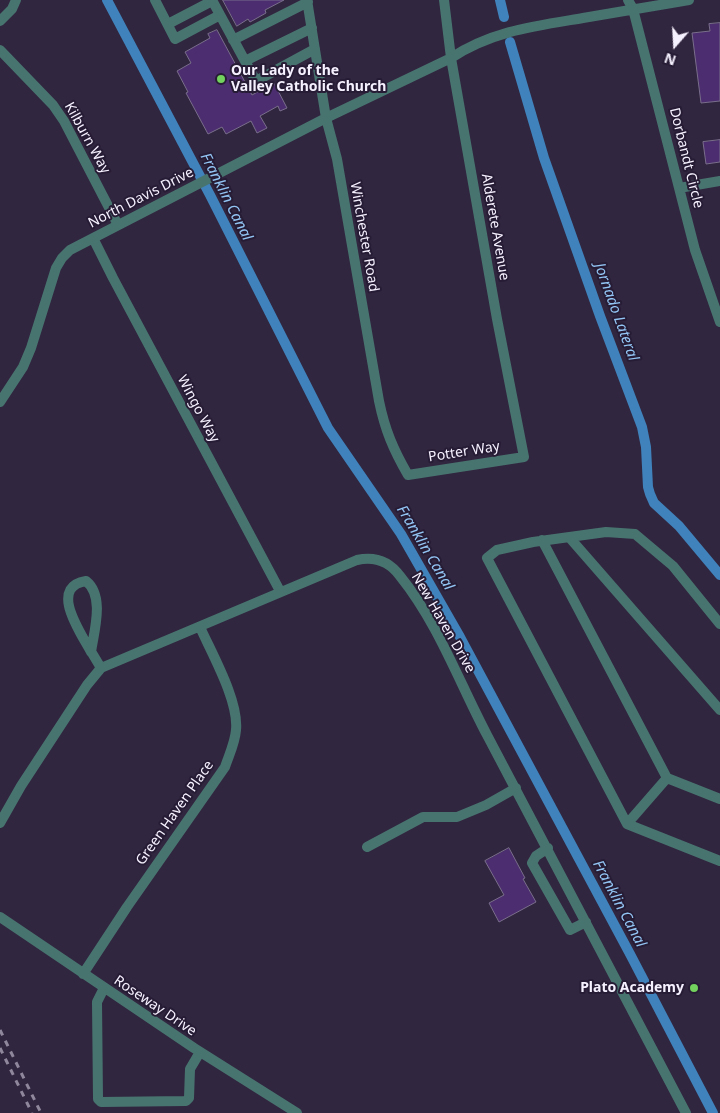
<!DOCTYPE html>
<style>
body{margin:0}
#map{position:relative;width:720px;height:1113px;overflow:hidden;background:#31263f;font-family:"Noto Sans",sans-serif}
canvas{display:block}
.north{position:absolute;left:650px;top:20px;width:50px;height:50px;-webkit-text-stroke:4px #271c35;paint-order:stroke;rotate:199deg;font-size:14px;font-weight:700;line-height:20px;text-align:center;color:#f6f1ff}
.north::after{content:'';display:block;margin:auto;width:18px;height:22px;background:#f6f1ff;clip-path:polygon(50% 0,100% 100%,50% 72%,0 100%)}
</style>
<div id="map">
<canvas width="720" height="1113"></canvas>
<div class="north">N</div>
</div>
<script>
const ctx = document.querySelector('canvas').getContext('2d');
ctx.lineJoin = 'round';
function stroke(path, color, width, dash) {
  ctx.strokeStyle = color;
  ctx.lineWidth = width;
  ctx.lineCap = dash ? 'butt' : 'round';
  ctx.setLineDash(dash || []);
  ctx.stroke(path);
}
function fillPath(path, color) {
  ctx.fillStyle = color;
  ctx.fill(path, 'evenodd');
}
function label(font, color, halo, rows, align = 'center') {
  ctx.font = font + ' "Noto Sans",sans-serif';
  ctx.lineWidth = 4;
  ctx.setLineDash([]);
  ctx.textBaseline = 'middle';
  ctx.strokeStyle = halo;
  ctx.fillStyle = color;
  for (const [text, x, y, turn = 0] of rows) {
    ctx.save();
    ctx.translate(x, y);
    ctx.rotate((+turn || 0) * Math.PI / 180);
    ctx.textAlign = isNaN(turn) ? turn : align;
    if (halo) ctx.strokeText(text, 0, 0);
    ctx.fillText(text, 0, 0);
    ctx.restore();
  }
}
const canal = new Path2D(`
 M 107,0 L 210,195 L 328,428 L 401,534 L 460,637 L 630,954 L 713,1113
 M 500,0 L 504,17
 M 510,42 L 544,158 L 600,316 L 642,427 L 646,447 L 648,487 L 650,494 L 654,503 L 679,526 L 720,575`);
const building = new Path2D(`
 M 223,0 L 284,0 L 265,10 L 266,13 L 250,22 L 248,19 L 237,26 Z
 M 720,23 L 720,101 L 701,103 L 692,33 L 710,31 L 709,24 Z
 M 217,30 L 252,95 L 274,83 L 287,108 L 280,111 L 278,106 L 260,116 L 267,128 L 257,133 L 251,121 L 226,134 L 222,127 L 208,134 L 186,93 L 188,92 L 177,71 L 191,63 L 185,52 L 210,38 L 208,34 Z
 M 720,140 L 720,162 L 706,164 L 703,142 Z
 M 509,848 L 525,878 L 523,879 L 536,902 L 499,922 L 489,903 L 504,895 L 485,861 Z`);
const minor = new Path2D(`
 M 155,0 L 175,39 L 220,15
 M 212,0 L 245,61 L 312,28
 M 307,0 L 326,118 L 337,159 L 379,401 C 385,430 393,449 408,475 L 524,457 L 497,319 L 451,58 L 444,0
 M 628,0 L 633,9 L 695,250 L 720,322
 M 0,21 L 12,9 L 16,0
 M 168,24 L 212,1
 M 233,40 L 308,2
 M 0,50 L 53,105 L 64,121 L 118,225
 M 245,61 L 256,81 L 315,49
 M 679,188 L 720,181
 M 93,238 L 113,278 L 280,591
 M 0,402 L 23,367 L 31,348 L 56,268 L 62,258 L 70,250 L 326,118 L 451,58 C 492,31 535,26 583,18 C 618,12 654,6 689,0
 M 569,537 L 720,710
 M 542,540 L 667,778 L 720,799
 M 720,624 L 673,566 L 635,534 L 606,532 L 533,542 L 497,550 L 487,558 L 627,824 L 720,861
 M 91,652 C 94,631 105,596 86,581 C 48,587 81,633 91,652 L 92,653 L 101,668
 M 0,823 L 21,786 L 87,685 L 101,668 L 357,560 C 375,556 389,561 400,576 C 438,623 459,682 487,735 C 554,861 620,987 686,1113
 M 627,824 L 667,778
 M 367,847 L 423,817 L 457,817 L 486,805 L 516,788
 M 548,848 L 536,856 L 532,863 L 570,930 L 586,922
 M 0,917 L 194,1048 L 297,1113
 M 83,974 L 127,907 L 225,767 C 229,755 235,743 236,730 C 239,701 212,654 200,627
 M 104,988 L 97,1002 L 98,1099 L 101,1102 L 186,1101 L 189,1098 L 190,1069 L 200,1052`);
const rail = new Path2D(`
 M 0,1030 L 41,1113
 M 0,1048 L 32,1113`);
const markers = [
 [221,79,5,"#72d25d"],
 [694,988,5,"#72d25d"]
];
const poiNames = [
 ["Our Lady of the",231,71],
 ["Valley Catholic Church",231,87],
 ["Plato Academy",684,988,"right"]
];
const streetNames = [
 ["Kilburn Way",87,138,61],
 ["Dorbandt Circle",686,158,76],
 ["North Davis Drive",141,198,-27],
 ["Alderete Avenue",495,227,80],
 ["Winchester Road",364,237,80],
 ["Wingo Way",198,409,62],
 ["Potter Way",464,452,-9],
 ["New Haven Drive",443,623,60],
 ["Green Haven Place",175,813,-55],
 ["Roseway Drive",155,1006,34]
];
const waterNames = [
 ["Franklin Canal",226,197,63],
 ["Jornado Lateral",616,312,70],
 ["Franklin Canal",425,548,59],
 ["Franklin Canal",619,904,62]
];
stroke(canal, '#4082bb', 10);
fillPath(building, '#4c2e70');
stroke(building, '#796e8b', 1);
stroke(minor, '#487470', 10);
stroke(rail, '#8f879b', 3, [6, 6]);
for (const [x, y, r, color] of markers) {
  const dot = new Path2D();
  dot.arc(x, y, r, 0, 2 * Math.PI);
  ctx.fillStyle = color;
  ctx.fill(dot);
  stroke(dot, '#271c35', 2);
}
label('bold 14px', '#f6f1ff', '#271c35', poiNames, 'left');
label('14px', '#f6f1ff', '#271c35', streetNames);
label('italic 15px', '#93c5f4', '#271c35', waterNames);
</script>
